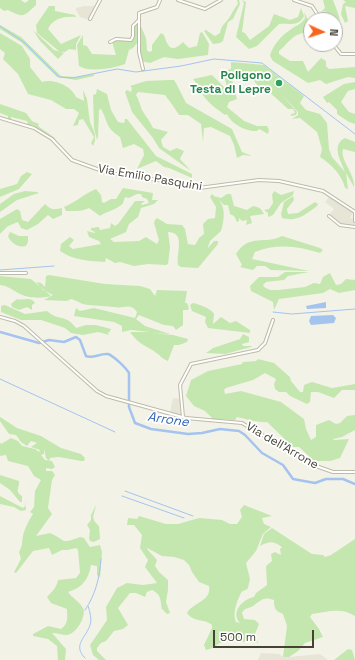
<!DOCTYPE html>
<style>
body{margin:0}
#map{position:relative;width:355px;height:660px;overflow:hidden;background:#f3f2e7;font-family:"Space Grotesk",sans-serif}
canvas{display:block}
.north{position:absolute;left:303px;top:12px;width:40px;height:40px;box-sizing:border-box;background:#fff;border:1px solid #b5b4af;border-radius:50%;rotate:93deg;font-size:11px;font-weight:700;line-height:16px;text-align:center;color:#464336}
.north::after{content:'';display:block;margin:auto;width:14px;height:18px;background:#f8641a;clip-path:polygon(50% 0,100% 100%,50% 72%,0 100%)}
.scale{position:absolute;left:213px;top:630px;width:101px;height:18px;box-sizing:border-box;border:2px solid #464336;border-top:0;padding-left:5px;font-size:12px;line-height:14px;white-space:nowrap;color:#464336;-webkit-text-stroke:3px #fff;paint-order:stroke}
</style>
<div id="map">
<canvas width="355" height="660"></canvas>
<div class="north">N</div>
<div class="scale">500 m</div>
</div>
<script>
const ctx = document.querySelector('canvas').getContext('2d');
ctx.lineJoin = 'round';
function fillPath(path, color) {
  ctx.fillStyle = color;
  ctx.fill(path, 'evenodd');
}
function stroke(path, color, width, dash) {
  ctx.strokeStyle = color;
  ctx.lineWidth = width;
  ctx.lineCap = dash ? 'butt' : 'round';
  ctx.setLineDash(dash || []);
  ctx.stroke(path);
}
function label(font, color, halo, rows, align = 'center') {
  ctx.font = font + ' "Space Grotesk",sans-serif';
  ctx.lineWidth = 3.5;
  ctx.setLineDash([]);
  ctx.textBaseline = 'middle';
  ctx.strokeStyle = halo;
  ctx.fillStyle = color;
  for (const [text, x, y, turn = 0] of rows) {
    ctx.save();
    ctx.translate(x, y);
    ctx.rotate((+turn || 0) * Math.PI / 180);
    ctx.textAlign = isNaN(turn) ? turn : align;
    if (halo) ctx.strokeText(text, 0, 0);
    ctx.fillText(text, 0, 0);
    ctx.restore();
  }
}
const residential = new Path2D(`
 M 84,6 L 96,6 L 90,20 L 80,17 L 76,10 L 76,8 Z
 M 330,196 L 353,212 L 350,218 L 354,219 L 355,227 L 342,225 L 329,215 L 334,209 L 325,202 Z
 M 173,398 L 181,399 L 182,416 L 170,412 Z
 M 261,653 L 279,654 L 283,657 L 289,657 L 320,654 L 328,660 L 258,660 Z`);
const green = new Path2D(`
 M 0,0 L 21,0 L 25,3 L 29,0 L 36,0 L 36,5 C 23,17 24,18 8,10 L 4,11 L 0,8 Z
 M 237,0 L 239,0 L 240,4 L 233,19 L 228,22 L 223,41 L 220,43 L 213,44 L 204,31 L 206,30 L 215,36 L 220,33 C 222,24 224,25 229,18 C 232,14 234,8 238,4 Z
 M 242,0 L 246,2 L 242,32 L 245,33 L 250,40 L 269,26 L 274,14 L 290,20 L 298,17 L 301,8 L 304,16 C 299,27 289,23 279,24 L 257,46 L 249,49 L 236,37 L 244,3 Z
 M 323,0 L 333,0 L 339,16 L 342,38 L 335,25 L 335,20 L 325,11 L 320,13 L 325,8 Z
 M 343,0 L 355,0 L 355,8 L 345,6 L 348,21 L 345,23 L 341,14 L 343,4 L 346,2 Z
 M 49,6 L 55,6 L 55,11 L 75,15 L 76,17 C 65,16 53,18 48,29 L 61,44 L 81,35 L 76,44 L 76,50 L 69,49 L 65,52 L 60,52 L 37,33 L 36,25 Z
 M 304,12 L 308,20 L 318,16 L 311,20 L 308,32 C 292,34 291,41 279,51 L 279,54 L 290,61 L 303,61 L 308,72 L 321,58 L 326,61 L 326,66 L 329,69 L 355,67 L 355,78 L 348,77 L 326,84 L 320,80 L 308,83 L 273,61 L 270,56 C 272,46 282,35 290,30 C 295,26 302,24 305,18 Z
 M 139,22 L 137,43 L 133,48 L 129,50 L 125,64 C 115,68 89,73 79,66 L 77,45 L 83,35 L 83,45 L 87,46 L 92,54 L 116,55 L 112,42 L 115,40 L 128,41 L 133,40 L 134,26 Z
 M 140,24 L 146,38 L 147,50 L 149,52 L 152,51 L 152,45 L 161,33 L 164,35 C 168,48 172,53 183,42 L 189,48 L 197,46 L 200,33 L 202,32 L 209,44 L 208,55 L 178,59 L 164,57 L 150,63 L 141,61 Z
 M 0,25 L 21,37 L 61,76 L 75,77 L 94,74 L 94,76 L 76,80 L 57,77 L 21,42 L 0,29 Z
 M 33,30 L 54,50 L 64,53 L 58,59 L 40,41 Z
 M 0,33 L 22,46 L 30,59 L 30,67 L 42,82 C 53,78 72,86 76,97 L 84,101 L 83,90 L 87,99 L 90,122 L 95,134 L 95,141 L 93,146 L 91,143 L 94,137 L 83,119 L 79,120 L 78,125 L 73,126 L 79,113 L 74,109 L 66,109 L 51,100 L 28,94 L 18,74 L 3,59 L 5,53 L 0,49 Z
 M 231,62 L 264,65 L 304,96 L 300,103 L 306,110 L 320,114 L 327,123 L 329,149 L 332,157 L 345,172 C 342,162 330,146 345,138 L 355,142 L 355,152 L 343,149 C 340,161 355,173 354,187 L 346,173 L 348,189 L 345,188 C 342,175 331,164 320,157 L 322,149 L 317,132 L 300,118 L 292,119 L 298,115 L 298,112 L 280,93 L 297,112 L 296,115 L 291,116 L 291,114 L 295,113 L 293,109 L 288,109 L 266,89 L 258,86 L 254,81 L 232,78 L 233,85 L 237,99 L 229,102 L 227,107 L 244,121 L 257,126 L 267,126 L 269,130 L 268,134 L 259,129 L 257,131 C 247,132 231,124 227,114 L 225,115 C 217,109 209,104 203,95 C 199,89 198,85 193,79 L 212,75 L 228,91 L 223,71 L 231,69 Z
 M 168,80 L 174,80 L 176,83 L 186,103 L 232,129 L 242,152 L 252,156 L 243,155 L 237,158 L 234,145 L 230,136 L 211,127 L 204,128 L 203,142 L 201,124 L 188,115 L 179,115 C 175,108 170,102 165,95 L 138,92 L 136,95 C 139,100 140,105 142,110 C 146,117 150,121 153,128 L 168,132 L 161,140 L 163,147 L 170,151 L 177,148 L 184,151 L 180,159 L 191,171 L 159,148 L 153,138 L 132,112 L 125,92 L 127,90 L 131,92 L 132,88 L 130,86 L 146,81 Z
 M 355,82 L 355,89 L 348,91 L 341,102 L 349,112 L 355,114 L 355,124 L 349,122 L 337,114 L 337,110 L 329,102 L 327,103 L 323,97 L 344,84 Z
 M 97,89 L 107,94 L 111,110 L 118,122 L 124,123 L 125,119 L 127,119 L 156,156 L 192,174 L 192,178 L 169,168 L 164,167 L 156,161 L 137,169 L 144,155 L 143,149 L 134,144 L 123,148 L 120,137 C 104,126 109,123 101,109 L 99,110 L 98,137 L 97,140 L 94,128 L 93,95 L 96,94 Z
 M 0,104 L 26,113 L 32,121 L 39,124 L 38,126 L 55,138 L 56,142 L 33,125 L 28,125 L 27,121 L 11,117 L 11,120 L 8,119 L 8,116 L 0,113 Z
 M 27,172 L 32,174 L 19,189 L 0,197 L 0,189 L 17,184 L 21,176 Z
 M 123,188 L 153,193 L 152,200 L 158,200 L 154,204 L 141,208 L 138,217 L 129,224 L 126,232 L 110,239 L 114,242 L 139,241 L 146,237 L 157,244 L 159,240 L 154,223 L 155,220 L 157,218 L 167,224 L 182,225 L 185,229 L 188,244 L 195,245 L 199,238 L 204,234 L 203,224 L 208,219 L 215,218 L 216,207 L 210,197 L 212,194 L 218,199 L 214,196 L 221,198 L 227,194 L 231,194 L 234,206 L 247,210 L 253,206 C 260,207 261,209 264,214 L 250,216 L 252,223 L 246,225 L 247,220 L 242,221 L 239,218 L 239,221 L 237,222 L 234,216 L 230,214 L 228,205 L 224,205 L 219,200 C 226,209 224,220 221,231 L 210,241 L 208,247 L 208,248 L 214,241 L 218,241 L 218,244 L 198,268 L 181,267 L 178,265 C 176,253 186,232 168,232 L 170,247 L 168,264 L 166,265 L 148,264 L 134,266 L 120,262 L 115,263 L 106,258 L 105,262 C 89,261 73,260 60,251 L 61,244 L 70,237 L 74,240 L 69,246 L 73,249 L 101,244 L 99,241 L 89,237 L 87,231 L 95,233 L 95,232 L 91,230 L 91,228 L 99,227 L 100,230 L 110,228 L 111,223 L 115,226 L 118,224 L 135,201 L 145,201 L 141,204 L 142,205 L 149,203 L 147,199 L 142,197 L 141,194 L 137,194 L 129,198 L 125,197 C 124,199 124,201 123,203 C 121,208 105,212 100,216 L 89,208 C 82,212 73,211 66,211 L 64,207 C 76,202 84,194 96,189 L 101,195 L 102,202 L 104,203 L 111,199 L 116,199 Z
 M 25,191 L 37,192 L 39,193 L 17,200 L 0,212 L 0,204 L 14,194 Z
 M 274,191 L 281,195 L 294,191 L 293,195 L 281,203 L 273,215 L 268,217 L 268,213 L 264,210 L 269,209 L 273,203 L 272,195 Z
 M 293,196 L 294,200 L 287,209 L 288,214 L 298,213 L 315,202 L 318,204 L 317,206 C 305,215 297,222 282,218 L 281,214 L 284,202 Z
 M 45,204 C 51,210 54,210 62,208 L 62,215 L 53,219 L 48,215 L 38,224 L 27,230 L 21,228 L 18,222 L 8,226 L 0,234 L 0,219 L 17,209 L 20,211 L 22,220 L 28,222 Z
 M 10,232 L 19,236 L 28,236 L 28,242 L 26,246 C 18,248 11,243 8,236 Z
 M 282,236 L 320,248 L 323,250 L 320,253 C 299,246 276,243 255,252 L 252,259 L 309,271 L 271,270 L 265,266 L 257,266 L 253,270 L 240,267 L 242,265 L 236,254 C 249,233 265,245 282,236 Z
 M 285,272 L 309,272 L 288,276 L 284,280 L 266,282 L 263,285 L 264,287 L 270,290 L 278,290 L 305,287 L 314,283 L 320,284 L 323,277 L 330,273 L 336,285 L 341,284 L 346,279 L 355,280 L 355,290 L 339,293 L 330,289 L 323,293 L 279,299 L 274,310 L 273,302 L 251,291 L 250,286 L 259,277 L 278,277 Z
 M 49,275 L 105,284 L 140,286 L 150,289 L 155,296 L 157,290 L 187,291 L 185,303 L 187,303 L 189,308 L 188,310 L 183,310 L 183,325 L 176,330 L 173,326 L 164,325 L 139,315 L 136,319 L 145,326 L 170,334 L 152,333 L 173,335 L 188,339 L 187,342 L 179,345 L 174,345 L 168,361 C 163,359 161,357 158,354 C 146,345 140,346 130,332 L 150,332 L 131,330 L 122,332 L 122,326 L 114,322 L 74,316 L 76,308 L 80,311 L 94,308 L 135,318 L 137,312 C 130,302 124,309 114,307 C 106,306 98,306 89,305 C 82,305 78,301 71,299 L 67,301 L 44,300 L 53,295 L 43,290 L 36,282 L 41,283 L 45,287 L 46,276 Z
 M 0,276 L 31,279 L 51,296 C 41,299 26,298 18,293 C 11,289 8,286 0,285 Z
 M 17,299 C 24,301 31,296 35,303 L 32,305 L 32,310 L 27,307 L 19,310 L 12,307 L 11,304 Z
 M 193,303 C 198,304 212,309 214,314 C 214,317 213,321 213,324 L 221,317 L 230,323 L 236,321 L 250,330 L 250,333 L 208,328 L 205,322 L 206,317 L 192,311 L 190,305 Z
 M 5,305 L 25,314 L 47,311 C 59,322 65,313 76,328 L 86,325 L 96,325 L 111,329 L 109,333 L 107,332 L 109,335 L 98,332 L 83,335 L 71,333 L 65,328 L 41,320 L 21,320 L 1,312 L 1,306 Z
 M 243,334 L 249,337 L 249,342 L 242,344 L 243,346 L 252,346 L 251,347 L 225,354 L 206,353 L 213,348 L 240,339 Z
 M 258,359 L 274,363 L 290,377 L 291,381 L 300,392 L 303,392 L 304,385 L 312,382 L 332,388 L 355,384 L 355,390 L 342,390 L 334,398 L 318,392 L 311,392 L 310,402 L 307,404 L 290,396 L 286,392 L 279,392 L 275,389 L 274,384 L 276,379 L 265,373 L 253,380 L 226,388 L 224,390 L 225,394 L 241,391 L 281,402 L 304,419 L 306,429 L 311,440 L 316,437 L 316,425 L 329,420 L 336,424 L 340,423 L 347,416 L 355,415 L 355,430 L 342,437 L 333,439 L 334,440 L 349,439 L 340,458 L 330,461 L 314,461 L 299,447 L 293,447 L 267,422 C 259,423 246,419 237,417 L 235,420 L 213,419 L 205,411 L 194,406 L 186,396 L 191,380 L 208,371 L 242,364 L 243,362 L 256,361 Z
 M 0,417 L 17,428 L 41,436 L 61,448 L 81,454 L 85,458 L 84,461 L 81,461 L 59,457 L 50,458 L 49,461 L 46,458 L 44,449 L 44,454 L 41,455 L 45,460 L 52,461 L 55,467 L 52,469 L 46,468 L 46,471 L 52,471 L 55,475 L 52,480 L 48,508 L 52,514 L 36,536 L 50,533 C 67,540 59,545 80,537 L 84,538 L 90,547 L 100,545 L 102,552 L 100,577 L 97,575 L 97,566 L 91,565 C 89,579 82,588 68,592 C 72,598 79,601 83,608 C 87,616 76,634 67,635 C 62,635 57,633 52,633 L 66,649 L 65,660 L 58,660 L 57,646 L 48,639 L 33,636 L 33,634 L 48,626 L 61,629 C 69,623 67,617 67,609 L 51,603 L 47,597 C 53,590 56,589 58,580 L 76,578 L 80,573 L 78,550 L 76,548 L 67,550 L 62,550 L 52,555 L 49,548 L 33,551 L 16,573 L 14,572 L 21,559 L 19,552 C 24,543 21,541 24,532 C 26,526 29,520 33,514 L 30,512 L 34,507 L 35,491 L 41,480 L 34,476 L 28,466 L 8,461 L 6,455 L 0,456 L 0,442 L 1,444 L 11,438 L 18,441 L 22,446 L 35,449 L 39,452 L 40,450 L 31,447 L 37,443 L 31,441 L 27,446 L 21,442 L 16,435 L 9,434 L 0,421 Z
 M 0,475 L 19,481 C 20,487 14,491 22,496 L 22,502 L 20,502 L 10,490 L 0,483 Z
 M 0,496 L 23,508 L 25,506 L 25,501 L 26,510 L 21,511 L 14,507 L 0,504 Z
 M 96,505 C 94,516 90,518 99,526 L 100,539 L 94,542 L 90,541 L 89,538 L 90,530 L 87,525 L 91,520 L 91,515 Z
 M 244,505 L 272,516 L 262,518 L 264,524 L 271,527 L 263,534 L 256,551 L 246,563 L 250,579 L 248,588 C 246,591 242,590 241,593 C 237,601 232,614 236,622 L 240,623 C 230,612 243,599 254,597 L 256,593 L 267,585 L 266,566 L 272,561 L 271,554 L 275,552 L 281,555 L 280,549 L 282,547 C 273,541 270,541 260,546 L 264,534 L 272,528 L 312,554 L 323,555 L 325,557 L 331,555 L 355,539 L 355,616 C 340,607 328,612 312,614 L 310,617 L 319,629 L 323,637 L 305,643 L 298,651 L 289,657 L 283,657 L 287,626 L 283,614 C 275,611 274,608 274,600 C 264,596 261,600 253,606 C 248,609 245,607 242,613 L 244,619 L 255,620 L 259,624 L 255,634 L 258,643 C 248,643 236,640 226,641 C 218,642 214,649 206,650 L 204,645 L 212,628 L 212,625 C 204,618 194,623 187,613 C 192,603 212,601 209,586 L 199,582 L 192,572 L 189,565 L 184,560 L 174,557 L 162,556 L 147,548 L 147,549 L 157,560 L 155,566 L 159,572 L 168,580 L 168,590 L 166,602 L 170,613 L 167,614 L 162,609 C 160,600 162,595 152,590 L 147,592 L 145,597 L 136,593 L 130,593 L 118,608 L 128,625 L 123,629 L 114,631 L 106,641 L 101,643 L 97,648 L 97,651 L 106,660 L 99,660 L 93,655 L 90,645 L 107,620 L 106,607 L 117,588 L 127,583 L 143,585 L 157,583 L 145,567 L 148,560 L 140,548 L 142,535 L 134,525 L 127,525 L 128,518 L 137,519 L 139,516 L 166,524 L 178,524 L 199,518 L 222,520 L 230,524 L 237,524 L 242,517 L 240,510 Z
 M 348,649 L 352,650 L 355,660 L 334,660 Z`);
const water = new Path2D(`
 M 326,302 L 326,308 L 307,309 L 306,306 Z
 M 333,315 L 336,318 L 334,323 L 311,325 L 309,321 L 311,316 Z`);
const stream = new Path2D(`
 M 0,26 L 25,43 L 59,77 L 72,78 L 117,69 L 136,72 L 181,66 L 214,59 L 262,63 L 355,134
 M 0,270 L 54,266
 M 273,312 L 292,314 L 355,309
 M 0,379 L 115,432
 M 125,491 L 193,516
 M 122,496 L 184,518
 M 85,610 C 95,596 100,577 101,559
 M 85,658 C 72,645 86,638 90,625 C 92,619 90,612 88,606`);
const river = new Path2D(`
 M 0,332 L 39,343 L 49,340 L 64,342 L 76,337 L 80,340 L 86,356 C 93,359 100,353 108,354 C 114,356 126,368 129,373 L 129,407 L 135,423 L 151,429 L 188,434 L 202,433 L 220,429 L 239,431 L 245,435 L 262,453 L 283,465 L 293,479 L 315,483 L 326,479 L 343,479 L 355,484`);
const minor = new Path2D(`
 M 178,0 L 205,9 L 221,0
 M 294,0 L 312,6 L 321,20
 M 90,19 L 100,0
 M 110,42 L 116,39 L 131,40 L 133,36 L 133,26 L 139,20
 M 333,44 L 341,54 L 355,54
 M 143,69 L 139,52 L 139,13 L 157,7 L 160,0
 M 0,118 L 34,128 L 52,139 L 72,160 L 108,173 L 179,183 L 199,188 L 259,180 L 279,181 L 323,191 L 355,212
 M 355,212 L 355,221
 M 329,216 L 340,225 L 355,227
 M 0,273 L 26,273
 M 0,317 L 15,321 L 24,326 L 97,391 L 106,396 L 186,418 L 242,423 L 313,465 L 333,472 L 355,472
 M 183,417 L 180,385 L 191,364 L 258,350 L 265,343 L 273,320`);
const markers = [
 [279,83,4,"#2e9e5b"]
];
const leisureNames = [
 ["Poligono",271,76],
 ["Testa di Lepre",271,90]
];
const streetNames = [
 ["Via Emilio Pasquini",150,178,10],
 ["Via dell'Arrone",282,446,30]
];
const waterNames = [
 ["Arrone",168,420,8]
];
fillPath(residential, '#e7e5d5');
fillPath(green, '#c4e7b0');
fillPath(water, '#a4c3ef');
stroke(stream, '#a4c3ef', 1);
stroke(river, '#a4c3ef', 2.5);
stroke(minor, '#bfbba9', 4);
stroke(minor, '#fff', 2);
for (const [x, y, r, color] of markers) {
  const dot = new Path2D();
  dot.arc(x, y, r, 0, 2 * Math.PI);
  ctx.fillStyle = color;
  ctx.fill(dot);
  stroke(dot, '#fff', 1.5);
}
label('bold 12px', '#27864d', '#fff', leisureNames, 'right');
label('12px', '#464336', '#fff', streetNames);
label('italic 13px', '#3063b1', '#fff', waterNames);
</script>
